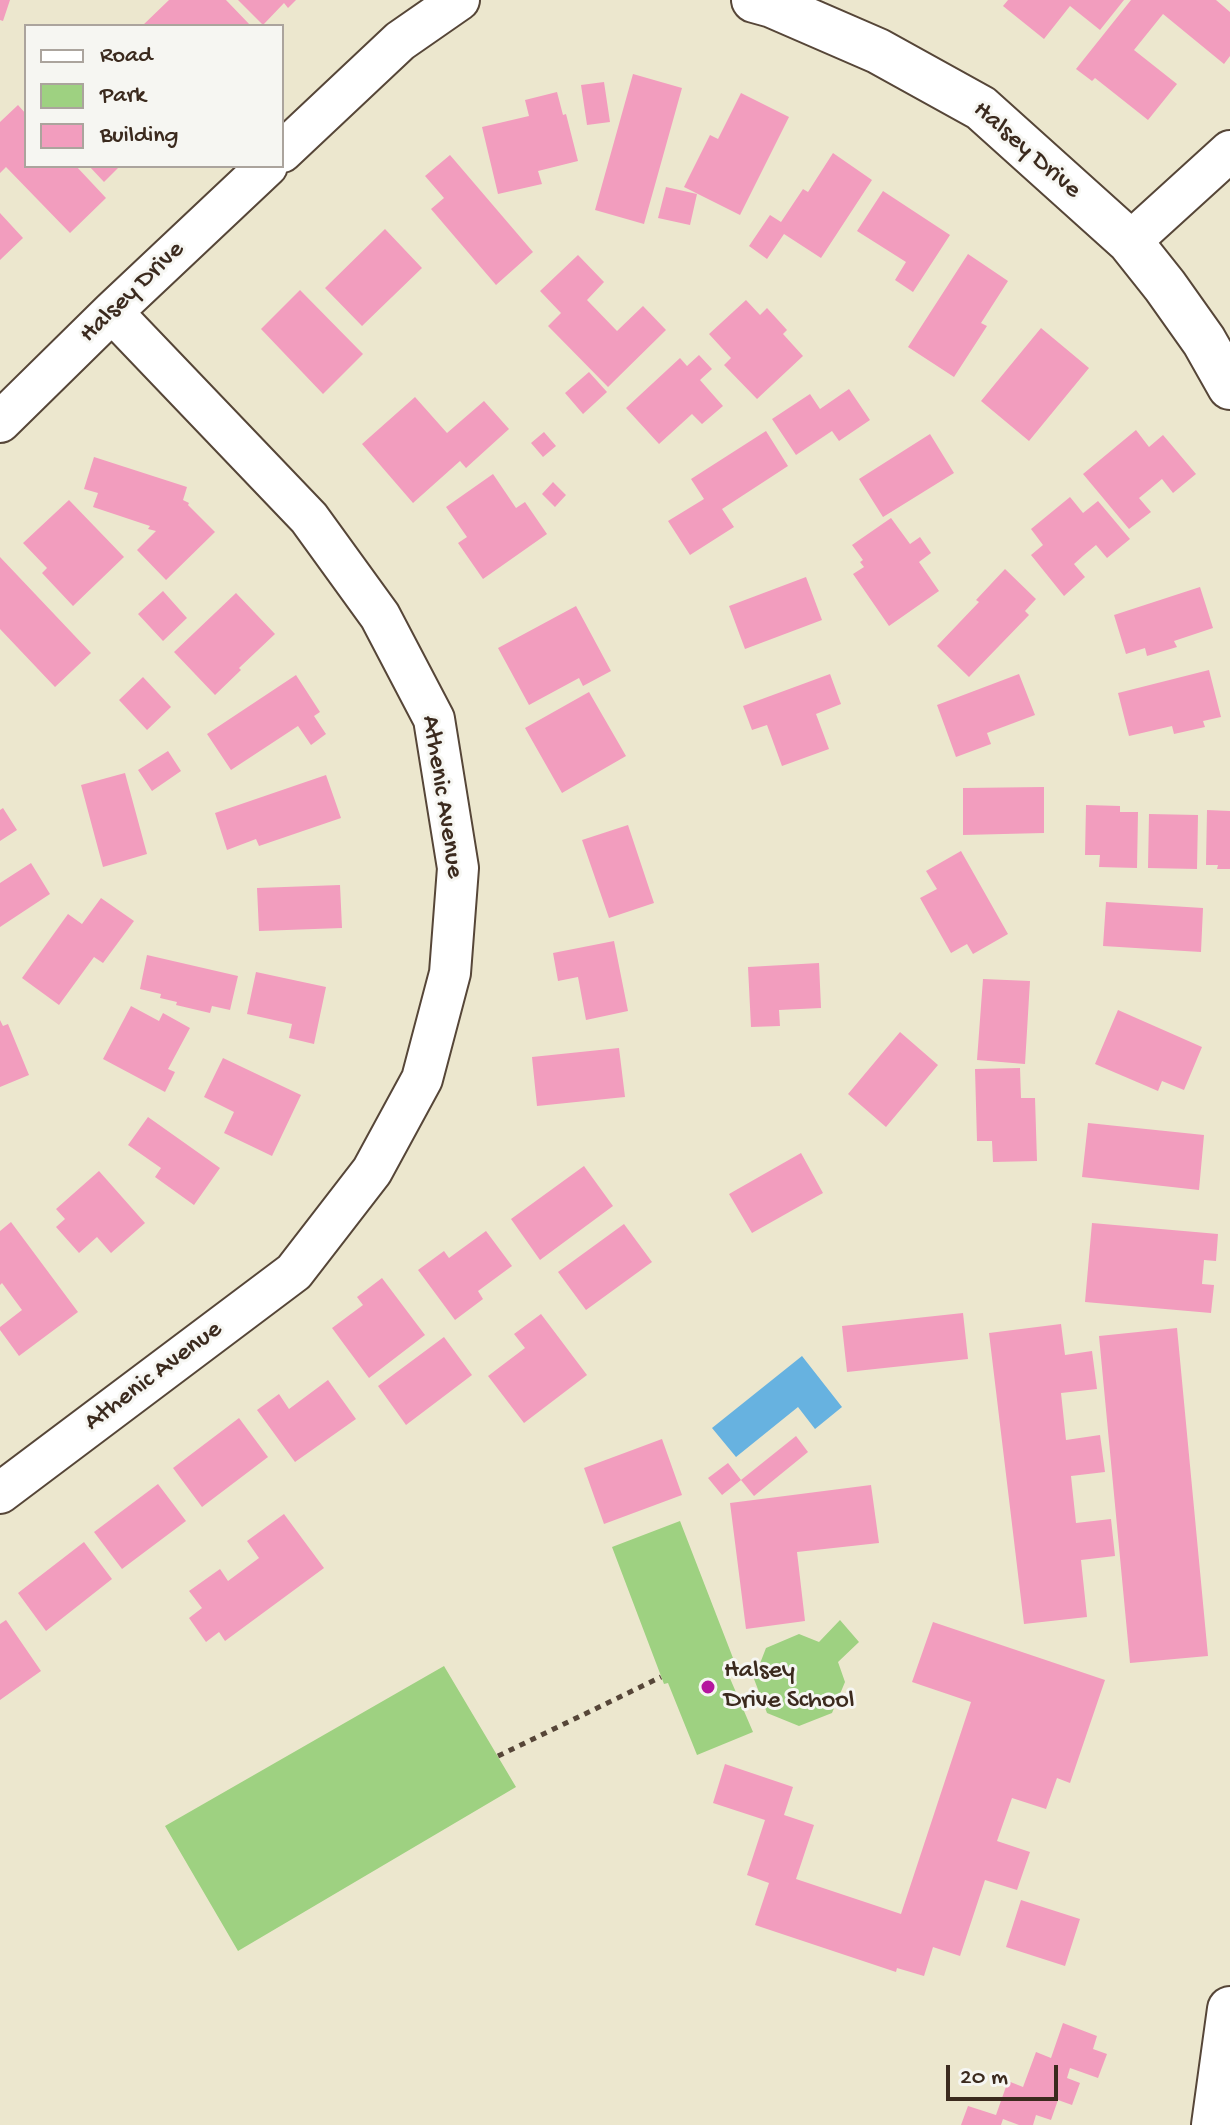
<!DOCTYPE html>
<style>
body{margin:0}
#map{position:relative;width:1230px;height:2125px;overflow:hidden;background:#ece7ce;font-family:"Gochi Hand",sans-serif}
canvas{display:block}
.legend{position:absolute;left:24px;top:24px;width:260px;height:144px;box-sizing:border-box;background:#f6f6f2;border:2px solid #aba49d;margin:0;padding:10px 14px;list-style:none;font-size:24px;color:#3b2a1e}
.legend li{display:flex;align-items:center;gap:16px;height:40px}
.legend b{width:40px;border:2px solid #aba49d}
.scale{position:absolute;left:946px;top:2065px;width:112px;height:36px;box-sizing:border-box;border:4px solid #3b2a1e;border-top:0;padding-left:10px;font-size:24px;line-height:28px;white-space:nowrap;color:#3b2a1e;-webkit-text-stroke:6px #f6f6f2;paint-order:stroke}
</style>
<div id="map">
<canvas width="1230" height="2125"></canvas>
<ul class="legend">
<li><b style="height:10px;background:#fff"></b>Road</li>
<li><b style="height:22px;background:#9ed181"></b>Park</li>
<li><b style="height:22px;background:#f29dbe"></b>Building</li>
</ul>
<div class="scale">20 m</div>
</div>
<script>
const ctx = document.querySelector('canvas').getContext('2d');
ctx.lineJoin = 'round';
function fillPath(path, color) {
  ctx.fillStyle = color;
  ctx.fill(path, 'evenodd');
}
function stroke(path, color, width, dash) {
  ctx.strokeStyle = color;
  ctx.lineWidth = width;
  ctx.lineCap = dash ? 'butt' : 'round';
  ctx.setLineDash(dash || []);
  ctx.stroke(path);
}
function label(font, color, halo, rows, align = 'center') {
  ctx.font = font + ' "Gochi Hand",sans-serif';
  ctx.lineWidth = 6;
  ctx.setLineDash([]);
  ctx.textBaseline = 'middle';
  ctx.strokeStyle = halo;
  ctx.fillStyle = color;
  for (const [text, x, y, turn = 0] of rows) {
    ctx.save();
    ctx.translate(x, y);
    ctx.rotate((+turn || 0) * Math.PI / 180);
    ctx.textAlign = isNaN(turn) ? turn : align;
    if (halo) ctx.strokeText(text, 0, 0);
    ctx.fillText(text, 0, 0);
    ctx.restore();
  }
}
const green = new Path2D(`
 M 680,1521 L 733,1658 L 723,1662 L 753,1732 L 697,1755 L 668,1683 L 664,1684 L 612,1547 Z
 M 840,1620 L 859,1642 L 838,1662 L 845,1682 L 832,1713 L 799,1726 L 767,1713 L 754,1679 L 766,1648 L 799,1634 L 819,1642 Z
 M 444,1666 L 516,1787 L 238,1951 L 165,1826 Z`);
const water = new Path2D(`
 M 802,1356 L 842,1407 L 815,1429 L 798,1407 L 736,1457 L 712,1428 Z`);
const building = new Path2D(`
 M 0,0 L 10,0 L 3,21 L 0,20 Z
 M 169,0 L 226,0 L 251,26 L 142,26 Z
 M 238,0 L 296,0 L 288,8 L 284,3 L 263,25 Z
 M 1008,0 L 1124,0 L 1100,30 L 1070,6 L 1044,39 L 1003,6 Z
 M 1131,0 L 1216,0 L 1230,12 L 1230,56 L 1224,64 L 1163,14 L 1134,50 L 1177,84 L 1148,120 L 1095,78 L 1092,81 L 1076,69 Z
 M 633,74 L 682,88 L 644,224 L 595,210 Z
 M 604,82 L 610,122 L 587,125 L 581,85 Z
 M 557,92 L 563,115 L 566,114 L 578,161 L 538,171 L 542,184 L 498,194 L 482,127 L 529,116 L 525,100 Z
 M 741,93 L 789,117 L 740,215 L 684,187 L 710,135 L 718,139 Z
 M 18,105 L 26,114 L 26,166 L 76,166 L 106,198 L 70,233 L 6,167 L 0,173 L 0,122 Z
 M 833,153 L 872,180 L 821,258 L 784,234 L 767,259 L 749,246 L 770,215 L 781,222 L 803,189 L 808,192 Z
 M 450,155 L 533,252 L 496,285 L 431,209 L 444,198 L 425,176 Z
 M 89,166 L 120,166 L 104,182 Z
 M 666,187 L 697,194 L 690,225 L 658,218 Z
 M 883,191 L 950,235 L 913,292 L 895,280 L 906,262 L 857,231 Z
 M 0,213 L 23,238 L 0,260 Z
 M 385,229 L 422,268 L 362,326 L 325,288 Z
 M 968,254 L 1008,281 L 981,323 L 987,326 L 954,377 L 908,347 Z
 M 578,255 L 604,282 L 587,300 L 617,331 L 643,306 L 666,330 L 608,387 L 548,326 L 561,313 L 540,291 Z
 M 300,290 L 363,354 L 323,394 L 261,329 Z
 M 746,300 L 760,315 L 767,308 L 787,330 L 783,334 L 803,356 L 757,399 L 724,365 L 731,358 L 709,334 Z
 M 1041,328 L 1089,368 L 1029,441 L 981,401 Z
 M 699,355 L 712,369 L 700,380 L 723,406 L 702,424 L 692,414 L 659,444 L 626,408 L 680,358 L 687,366 Z
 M 589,372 L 607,392 L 583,414 L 565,393 Z
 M 849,389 L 870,420 L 839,441 L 832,431 L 796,455 L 772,419 L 810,394 L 820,409 Z
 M 415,397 L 447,433 L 484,401 L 509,429 L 466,468 L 460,461 L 413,503 L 362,444 Z
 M 1136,430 L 1149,447 L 1163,435 L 1196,474 L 1173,493 L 1162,479 L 1150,489 L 1139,498 L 1151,512 L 1129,529 L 1083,474 Z
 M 766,431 L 788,466 L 722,509 L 734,527 L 690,555 L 668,521 L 704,499 L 691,479 Z
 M 544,432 L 556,446 L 543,457 L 531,443 Z
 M 930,434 L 954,473 L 883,517 L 859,479 Z
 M 94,457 L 187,487 L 183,500 L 189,503 L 188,505 L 215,532 L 166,580 L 137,550 L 156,531 L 148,529 L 150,526 L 93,507 L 98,493 L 84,489 Z
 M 493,474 L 516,508 L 525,502 L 547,534 L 483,579 L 458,543 L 467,537 L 446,507 Z
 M 553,482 L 566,495 L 555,507 L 542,494 Z
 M 1070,497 L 1083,513 L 1098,501 L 1130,539 L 1107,558 L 1096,545 L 1084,555 L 1074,564 L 1085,577 L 1064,596 L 1031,555 L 1043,545 L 1031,529 Z
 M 69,500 L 124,557 L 73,606 L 42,573 L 47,568 L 23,543 Z
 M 891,518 L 910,544 L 920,537 L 931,553 L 919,562 L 939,591 L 889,626 L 853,574 L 864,567 L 860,562 L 863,560 L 852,545 Z
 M 0,557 L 91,653 L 55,687 L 0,629 Z
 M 1005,569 L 1036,599 L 1025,611 L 1029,615 L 969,677 L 937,646 L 979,602 L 976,600 Z
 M 806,577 L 822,620 L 745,649 L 729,606 Z
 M 1200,587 L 1213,628 L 1174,641 L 1177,647 L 1147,656 L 1145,648 L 1126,654 L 1114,615 Z
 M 163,591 L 187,618 L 163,641 L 138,614 Z
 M 236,593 L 275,634 L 239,668 L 241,670 L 215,695 L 174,652 Z
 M 576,606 L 611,671 L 583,686 L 579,678 L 529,705 L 498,648 Z
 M 1209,670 L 1221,717 L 1203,721 L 1205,727 L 1174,734 L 1172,726 L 1129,736 L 1118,693 Z
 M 830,674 L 841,704 L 816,714 L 829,749 L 782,766 L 767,725 L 752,730 L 743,706 Z
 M 1019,674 L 1035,715 L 987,733 L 991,744 L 956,757 L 937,705 Z
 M 296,675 L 320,712 L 314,716 L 326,734 L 311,745 L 298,726 L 231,770 L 207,734 Z
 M 143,677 L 171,707 L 147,730 L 119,700 Z
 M 589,692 L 626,756 L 562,793 L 525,728 Z
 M 168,751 L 181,771 L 152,791 L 138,770 Z
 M 125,773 L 147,854 L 103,867 L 81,785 Z
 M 326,775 L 341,818 L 259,846 L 256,839 L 227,850 L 215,813 Z
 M 1044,787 L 1044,833 L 963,835 L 963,788 Z
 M 1086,805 L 1120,806 L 1120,812 L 1138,812 L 1137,868 L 1099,867 L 1100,855 L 1085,855 Z
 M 3,808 L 17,830 L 0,841 L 0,810 Z
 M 1207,810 L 1230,811 L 1230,869 L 1217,869 L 1218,865 L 1206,865 Z
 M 1149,814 L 1198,815 L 1197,869 L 1148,868 Z
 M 628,825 L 654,903 L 609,918 L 582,840 Z
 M 961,851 L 1008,934 L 973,954 L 967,944 L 951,953 L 920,898 L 937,889 L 926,871 Z
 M 31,863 L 50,894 L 0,927 L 0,883 Z
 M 340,885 L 342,928 L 259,931 L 257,888 Z
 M 101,898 L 134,921 L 103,963 L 94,957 L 59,1005 L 22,978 L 68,914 L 82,924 Z
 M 1106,902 L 1203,908 L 1201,952 L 1103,946 Z
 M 614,941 L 628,1011 L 586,1020 L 578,977 L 558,981 L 553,953 Z
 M 147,955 L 238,976 L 230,1010 L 212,1006 L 210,1013 L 176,1005 L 177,1002 L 160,998 L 161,994 L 140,989 Z
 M 819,963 L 821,1008 L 779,1010 L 780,1026 L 751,1027 L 748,967 Z
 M 256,972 L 326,987 L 314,1044 L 289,1038 L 292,1024 L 247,1014 Z
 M 983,979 L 1030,981 L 1025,1064 L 977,1060 Z
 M 131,1006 L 159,1021 L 163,1013 L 190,1028 L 168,1069 L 175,1072 L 165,1092 L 103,1059 Z
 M 1118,1010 L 1202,1047 L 1184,1090 L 1162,1081 L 1158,1091 L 1095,1064 Z
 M 0,1020 L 3,1026 L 8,1024 L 29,1075 L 0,1087 Z
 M 900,1032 L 938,1065 L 886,1127 L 848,1094 Z
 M 619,1048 L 625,1097 L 537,1106 L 532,1057 Z
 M 223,1058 L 301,1095 L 272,1156 L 224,1133 L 234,1112 L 204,1097 Z
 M 1020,1068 L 1021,1098 L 1035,1098 L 1037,1161 L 993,1162 L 992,1141 L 977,1141 L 975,1069 Z
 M 148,1117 L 220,1168 L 194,1205 L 155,1177 L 161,1168 L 128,1145 Z
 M 1088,1123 L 1204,1135 L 1199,1190 L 1082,1177 Z
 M 801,1153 L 823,1193 L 752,1233 L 729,1194 Z
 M 584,1166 L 613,1206 L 540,1260 L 511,1219 Z
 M 99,1171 L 145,1223 L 111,1253 L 97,1237 L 79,1253 L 56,1227 L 65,1219 L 56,1209 Z
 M 11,1222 L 78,1312 L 19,1356 L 0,1330 L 0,1327 L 22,1310 L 2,1283 L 0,1285 L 0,1231 Z
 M 1092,1223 L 1218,1234 L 1216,1261 L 1204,1260 L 1202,1284 L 1214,1285 L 1211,1313 L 1085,1302 Z
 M 624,1224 L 652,1262 L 586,1310 L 558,1272 Z
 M 486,1231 L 512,1266 L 478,1291 L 483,1299 L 455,1320 L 418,1270 L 444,1251 L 449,1258 Z
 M 382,1278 L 425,1335 L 369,1378 L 332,1328 L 363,1305 L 357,1297 Z
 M 963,1313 L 968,1359 L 847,1372 L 842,1326 Z
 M 541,1314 L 587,1375 L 524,1423 L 488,1376 L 525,1348 L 514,1334 Z
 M 1061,1324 L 1065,1355 L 1092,1351 L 1097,1389 L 1061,1393 L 1066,1440 L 1100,1435 L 1105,1472 L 1071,1476 L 1076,1523 L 1111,1519 L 1115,1556 L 1081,1560 L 1087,1617 L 1024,1624 L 989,1333 Z
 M 1177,1328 L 1208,1656 L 1130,1663 L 1099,1336 Z
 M 444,1337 L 472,1375 L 406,1425 L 378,1386 Z
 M 328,1380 L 356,1419 L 295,1462 L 257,1410 L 279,1394 L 289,1409 Z
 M 239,1418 L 268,1457 L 202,1507 L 173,1468 Z
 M 796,1436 L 808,1452 L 754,1496 L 741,1480 Z
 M 662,1439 L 682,1495 L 604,1524 L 584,1468 Z
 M 728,1463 L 741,1480 L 722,1495 L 708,1478 Z
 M 158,1484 L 186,1521 L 122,1569 L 94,1532 Z
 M 871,1485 L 879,1543 L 797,1552 L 805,1621 L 746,1629 L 730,1503 Z
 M 284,1514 L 324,1568 L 225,1641 L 219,1632 L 206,1642 L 189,1618 L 202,1608 L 189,1591 L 220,1569 L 228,1581 L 259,1558 L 247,1541 Z
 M 84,1542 L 112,1579 L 46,1631 L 18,1593 Z
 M 6,1620 L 41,1671 L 0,1700 L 0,1624 Z
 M 933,1622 L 1105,1680 L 1070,1783 L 1057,1778 L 1046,1809 L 1012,1798 L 997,1841 L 1030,1852 L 1017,1890 L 985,1880 L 960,1956 L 933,1947 L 924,1976 L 897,1968 L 896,1972 L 755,1925 L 769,1883 L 747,1875 L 765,1820 L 713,1803 L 725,1764 L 793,1787 L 784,1815 L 814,1825 L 796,1879 L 901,1914 L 971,1702 L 912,1682 Z
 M 1021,1900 L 1080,1919 L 1065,1966 L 1006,1947 Z
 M 1063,2023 L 1097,2036 L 1093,2049 L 1107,2054 L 1098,2078 L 1070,2068 L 1067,2078 L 1080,2083 L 1072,2105 L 1058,2100 L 1051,2120 L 1036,2115 L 1033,2125 L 1019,2125 L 1003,2119 L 1001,2125 L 961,2125 L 968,2106 L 996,2115 L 1008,2081 L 1023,2087 L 1036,2052 L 1051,2058 Z`);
const path = new Path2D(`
 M 498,1756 L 661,1677`);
const street = new Path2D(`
 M 282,152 L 400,41 L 459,0
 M 1130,242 L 1230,151
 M 0,422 L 112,312 L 267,166
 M 0,1493 L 294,1272 L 372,1171 L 422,1079 L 450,973 L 458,868 L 434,719 L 380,616 L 309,518 L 112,312`);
const secondary = new Path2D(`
 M 754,0 L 772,5 L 878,51 L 981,108 L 1130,242 L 1165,286 L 1204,341 L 1230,387
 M 1214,2125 L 1230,2009`);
const markers = [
 [708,1687,8,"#b5179e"]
];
const streetNames = [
 ["Halsey Drive",1026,151,41],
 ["Halsey Drive",133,293,-44],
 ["Athenic Avenue",441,797,81],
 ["Athenic Avenue",154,1377,-37]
];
const poiNames = [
 ["Halsey",724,1672],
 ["Drive School",724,1702]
];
fillPath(green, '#9ed181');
fillPath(water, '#67b2e0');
fillPath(building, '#f29dbe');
stroke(street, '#564638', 44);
stroke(secondary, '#564638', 48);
stroke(path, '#564638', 5, [6, 6]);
stroke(street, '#fff', 40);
stroke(secondary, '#fff', 44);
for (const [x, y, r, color] of markers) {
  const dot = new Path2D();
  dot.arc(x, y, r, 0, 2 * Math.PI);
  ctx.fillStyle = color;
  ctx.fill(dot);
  stroke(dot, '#f6f6f2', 3);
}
label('26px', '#3b2a1e', '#f6f6f2', streetNames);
label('26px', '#3b2a1e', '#f6f6f2', poiNames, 'left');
</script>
